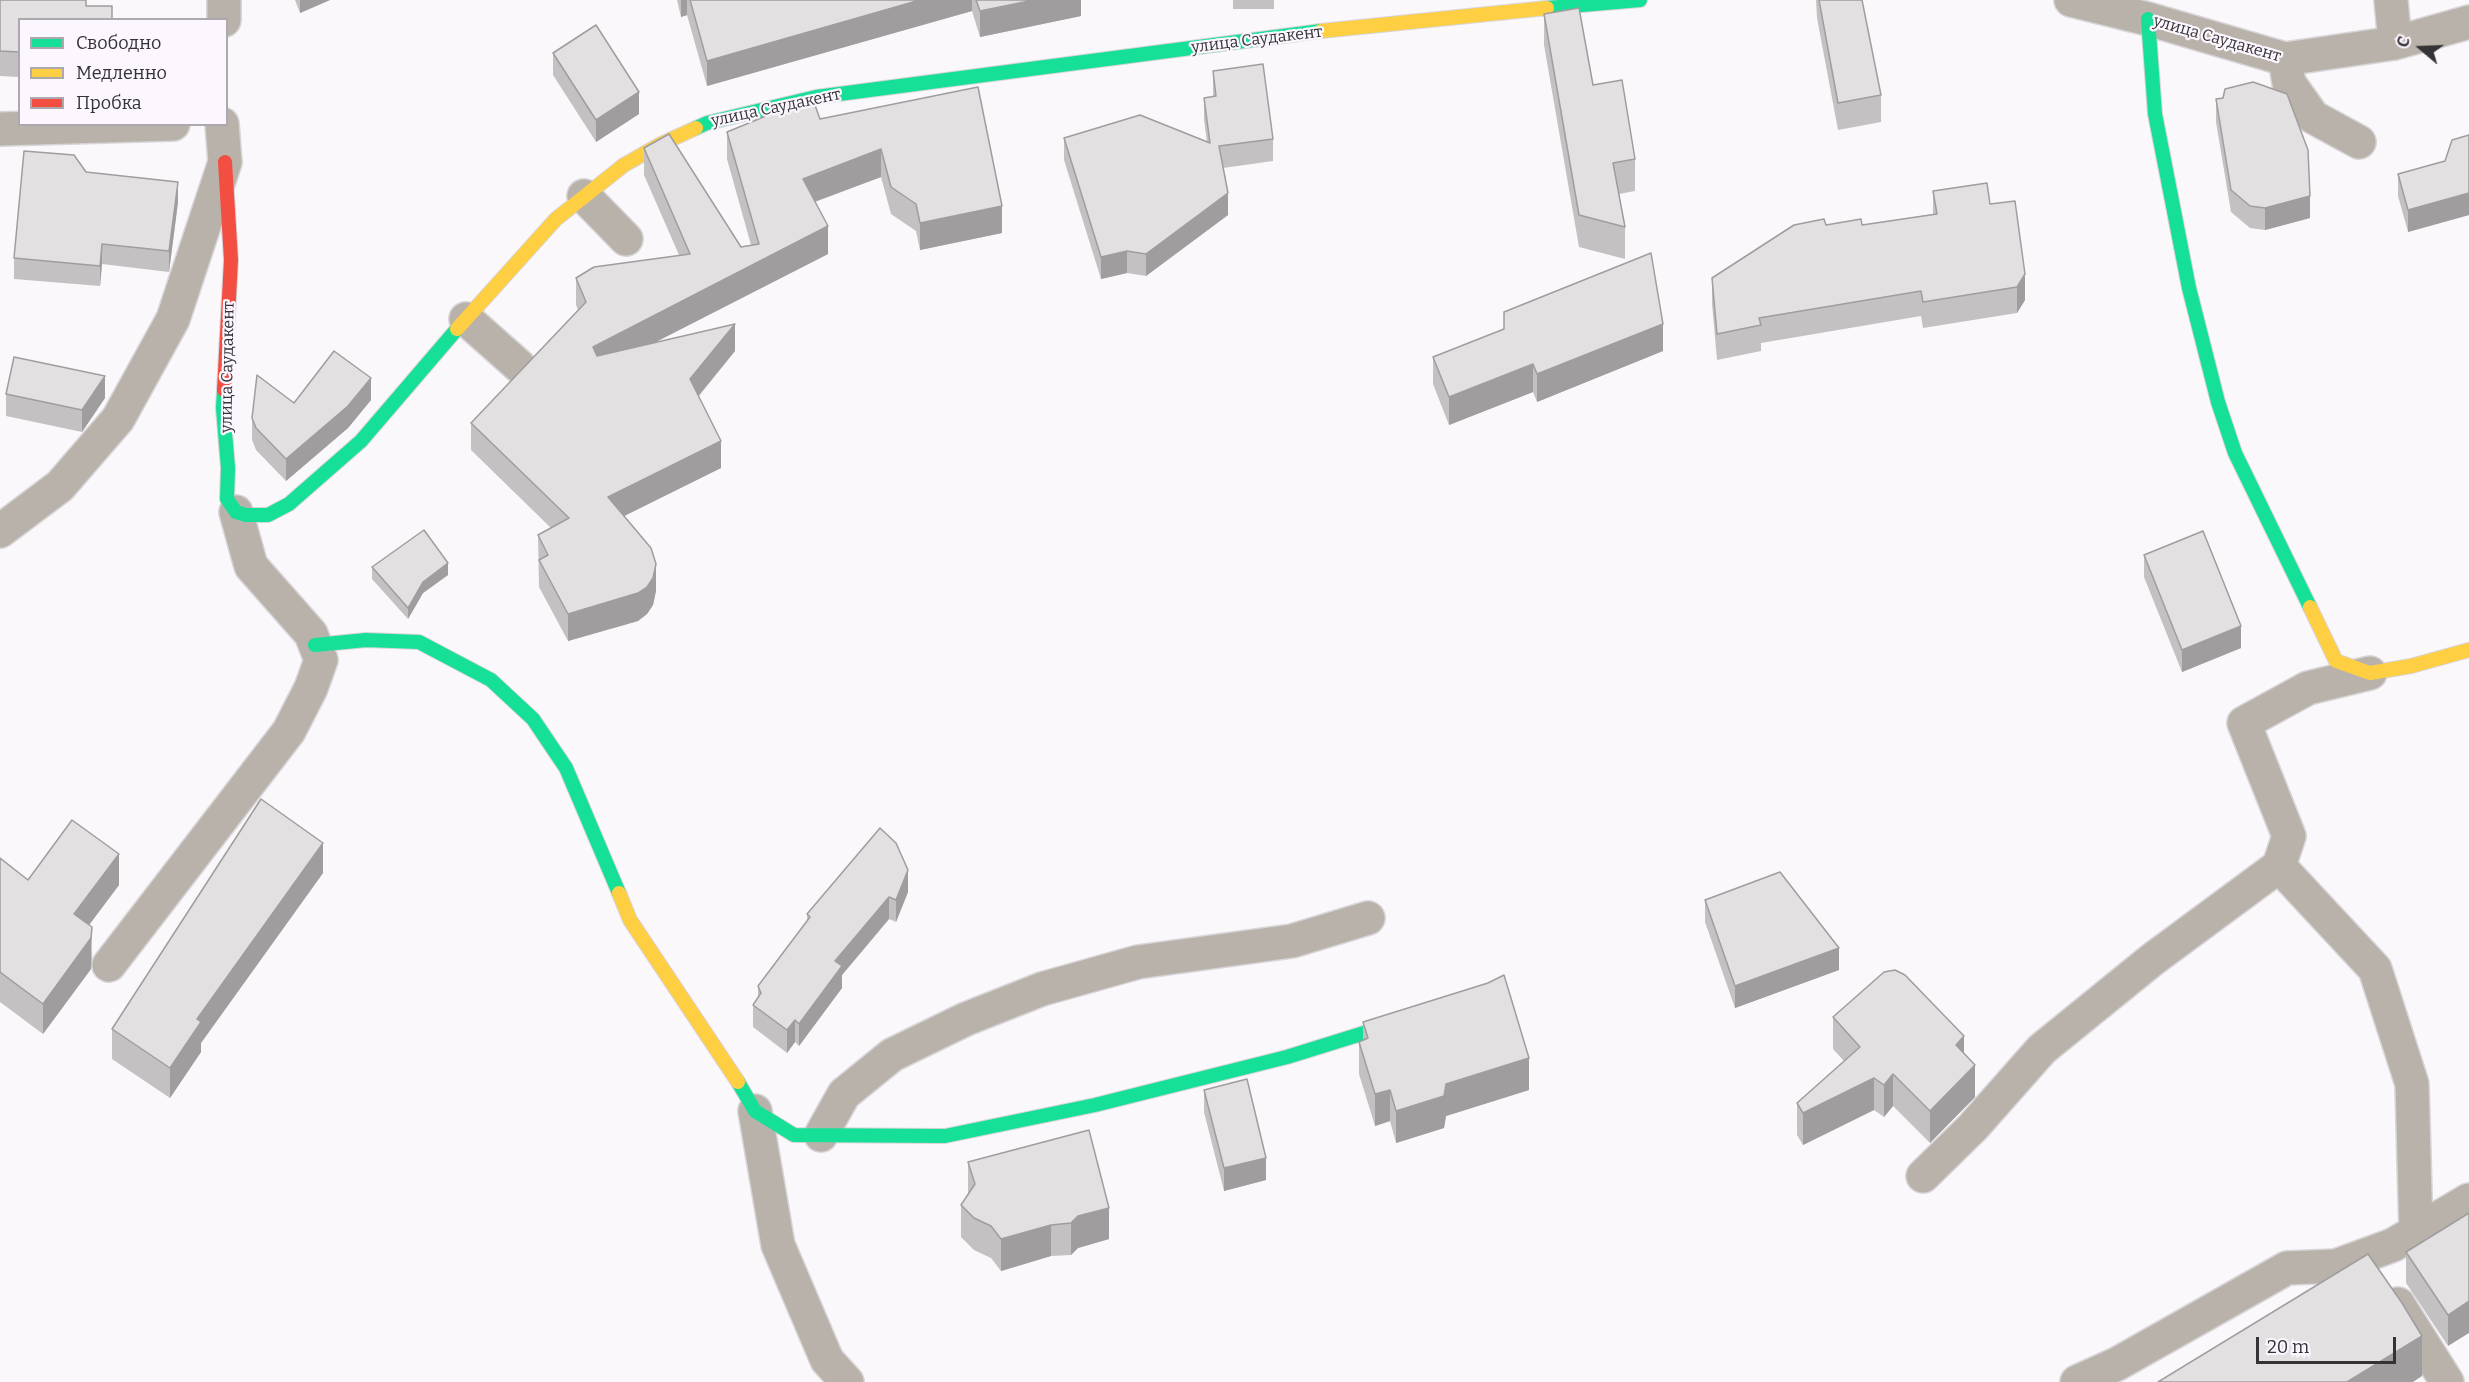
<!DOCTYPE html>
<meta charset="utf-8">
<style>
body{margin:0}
#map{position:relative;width:2469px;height:1382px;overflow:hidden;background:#fbf8fc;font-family:Bitter,serif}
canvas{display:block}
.legend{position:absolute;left:18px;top:18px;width:210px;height:108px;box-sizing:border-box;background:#fcf6fe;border:2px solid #aca8ae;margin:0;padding:8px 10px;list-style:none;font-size:18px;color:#353336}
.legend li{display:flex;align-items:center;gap:12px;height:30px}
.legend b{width:30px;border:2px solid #aca8ae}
.north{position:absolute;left:2391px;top:18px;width:60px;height:60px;-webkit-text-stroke:4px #fcf6fe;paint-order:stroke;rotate:289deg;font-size:16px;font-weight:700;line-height:24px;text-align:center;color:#353336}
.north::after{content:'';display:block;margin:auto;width:21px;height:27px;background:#353336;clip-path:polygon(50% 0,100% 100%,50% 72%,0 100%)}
.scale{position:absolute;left:2256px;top:1337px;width:140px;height:27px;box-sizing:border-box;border:3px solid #353336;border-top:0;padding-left:8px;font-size:18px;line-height:21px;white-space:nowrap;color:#353336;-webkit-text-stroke:4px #fcf6fe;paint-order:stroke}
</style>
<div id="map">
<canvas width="2469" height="1382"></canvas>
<ul class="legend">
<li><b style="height:8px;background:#16e098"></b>Свободно</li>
<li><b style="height:8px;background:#ffcf43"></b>Медленно</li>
<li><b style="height:8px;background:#f24e42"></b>Пробка</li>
</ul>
<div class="north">С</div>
<div class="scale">20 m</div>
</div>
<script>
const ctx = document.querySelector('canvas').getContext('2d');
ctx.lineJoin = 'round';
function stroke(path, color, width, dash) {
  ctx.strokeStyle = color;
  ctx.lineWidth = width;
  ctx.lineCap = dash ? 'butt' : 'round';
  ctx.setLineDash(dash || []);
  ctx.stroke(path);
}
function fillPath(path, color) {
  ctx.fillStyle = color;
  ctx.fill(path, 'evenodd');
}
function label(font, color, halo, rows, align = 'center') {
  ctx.font = font + ' Bitter,serif';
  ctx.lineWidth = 4.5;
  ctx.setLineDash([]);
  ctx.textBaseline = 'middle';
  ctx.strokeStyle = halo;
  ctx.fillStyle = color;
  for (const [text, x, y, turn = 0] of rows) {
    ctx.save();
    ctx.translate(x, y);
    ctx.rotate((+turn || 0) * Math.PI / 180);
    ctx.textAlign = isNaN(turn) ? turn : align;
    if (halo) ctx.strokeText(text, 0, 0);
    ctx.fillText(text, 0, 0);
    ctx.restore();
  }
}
const street = new Path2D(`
 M 2071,0 L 2148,19 L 2285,59 L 2395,43 L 2469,22
 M 2391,0 L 2395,43
 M 224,20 L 224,0
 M 2285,59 L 2289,83 L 2313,117 L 2359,142
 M 0,129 L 173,124
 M 584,196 L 626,239
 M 466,319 L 519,366
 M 0,531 L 60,486 L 118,419 L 173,319 L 225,162 L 222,124
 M 2279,866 L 2375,969 L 2412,1084 L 2416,1232
 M 109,965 L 289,731 L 311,688 L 321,660 L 311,634 L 251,566 L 236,512
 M 755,1111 L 778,1245 L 827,1360 L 847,1382
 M 821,1135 L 844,1094 L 892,1055 L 966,1019 L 1042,989 L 1138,962 L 1292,941 L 1368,918
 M 1923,1176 L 1973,1127 L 2042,1049 L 2153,959 L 2279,866 L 2289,836 L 2244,723 L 2308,688 L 2370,673
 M 2398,1304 L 2447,1382
 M 2077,1382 L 2117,1364 L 2287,1268 L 2336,1266 L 2393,1245 L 2469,1200`);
const fast = new Path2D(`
 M 1547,8 L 1640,0
 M 2148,19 L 2155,114 L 2189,288 L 2218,402 L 2235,453 L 2310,607
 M 696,128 L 707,123 L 816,97 L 1321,31
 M 224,390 L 223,408 L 228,468 L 227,499 L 236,512 L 246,515 L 268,515 L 289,504 L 361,441 L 457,329
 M 315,645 L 366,640 L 419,642 L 491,680 L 533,719 L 566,768 L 619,893
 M 738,1082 L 755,1111 L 794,1135 L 945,1136 L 1095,1105 L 1287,1057 L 1406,1020`);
const slow = new Path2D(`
 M 1321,31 L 1547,8
 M 457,329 L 556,219 L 624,165 L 661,144 L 696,128
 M 2310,607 L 2336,661 L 2370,673 L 2411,666 L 2469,650
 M 619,893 L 630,920 L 738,1082`);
const jam = new Path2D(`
 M 224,390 L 231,260 L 225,162`);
const wall = new Path2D(`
 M 0,0 L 20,20 L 20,94 L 19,94 L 19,77 L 0,76 Z
 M 295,0 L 330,0 L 300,13 Z
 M 677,0 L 1081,0 L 1081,16 L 980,37 L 972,11 L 707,86 L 687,15 L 681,17 Z
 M 1233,0 L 1274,0 L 1274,9 L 1233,9 Z
 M 1816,0 L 1862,0 L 1881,95 L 1881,122 L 1838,130 L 1817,18 Z
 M 1544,14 L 1593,85 L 1635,159 L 1635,191 L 1619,194 L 1625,227 L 1625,259 L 1579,247 L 1544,45 Z
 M 553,53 L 639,114 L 596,142 L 553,75 Z
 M 1213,71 L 1273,139 L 1273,161 L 1223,168 L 1228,215 L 1146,276 L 1127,273 L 1101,279 L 1064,160 L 1064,138 L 1207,142 L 1204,120 L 1204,98 L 1213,97 Z
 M 978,87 L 1002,233 L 920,250 L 916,231 L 891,214 L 881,177 L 815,202 L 828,254 L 654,343 L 735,351 L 699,396 L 721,468 L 624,516 L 656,591 L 653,605 L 647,614 L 638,621 L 568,641 L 539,587 L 538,535 L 551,528 L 471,450 L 471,423 L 578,310 L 576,305 L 576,278 L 679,255 L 644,175 L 644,148 L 741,247 L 751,245 L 727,159 L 727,132 L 820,119 Z
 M 2216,99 L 2310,218 L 2265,230 L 2250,228 L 2231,212 L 2216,122 Z
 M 2469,135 L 2469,215 L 2408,232 L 2398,196 L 2398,174 L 2445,161 Z
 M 86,172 L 178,202 L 169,272 L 102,264 L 100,286 L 14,279 L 14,258 Z
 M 1933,191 L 1990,204 L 2025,300 L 2017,313 L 1923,328 L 1921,316 L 1761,343 L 1761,351 L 1717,360 L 1712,304 L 1712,278 L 1826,225 L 1862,225 L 1933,214 Z
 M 1663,351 L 1537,402 L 1533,392 L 1449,425 L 1433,384 L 1433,357 Z
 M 6,394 L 105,398 L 82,432 L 6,416 Z
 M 371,400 L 348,428 L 286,481 L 256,450 L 252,440 L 252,418 L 294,403 Z
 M 2144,555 L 2241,648 L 2182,672 L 2144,577 Z
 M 372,567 L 448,575 L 423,593 L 408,619 L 372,579 Z
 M 0,858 L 28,880 L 119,885 L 89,925 L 92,958 L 91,969 L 43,1034 L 0,1002 Z
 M 323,873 L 201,1043 L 201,1052 L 170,1098 L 112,1059 L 112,1029 Z
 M 908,892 L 896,922 L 889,919 L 842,975 L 842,988 L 799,1046 L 795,1042 L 787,1053 L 753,1027 L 753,1005 L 758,998 L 758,986 L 807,921 L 807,914 Z
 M 1705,900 L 1839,970 L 1735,1008 L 1705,922 Z
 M 1833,1017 L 1964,1054 L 1975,1097 L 1930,1143 L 1893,1106 L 1884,1117 L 1874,1110 L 1803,1145 L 1797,1135 L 1797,1103 L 1844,1061 L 1833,1049 Z
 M 1363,1022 L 1529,1090 L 1446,1116 L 1444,1128 L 1396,1143 L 1390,1121 L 1375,1126 L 1359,1074 L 1359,1042 L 1363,1040 Z
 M 1204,1090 L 1266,1180 L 1224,1191 L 1204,1112 Z
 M 968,1162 L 1109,1239 L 1078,1248 L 1071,1255 L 1051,1256 L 1001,1271 L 991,1258 L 974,1250 L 961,1237 L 961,1205 L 968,1194 Z
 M 2469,1213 L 2448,1346 L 2406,1283 L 2406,1252 Z`);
const shadedWall = new Path2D(`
 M 300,0 L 330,0 L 300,13 Z
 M 681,0 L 687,0 L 687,15 L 681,17 Z
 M 920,0 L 972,0 L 972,11 L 707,86 L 707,61 Z
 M 1034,0 L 1081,0 L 1081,16 L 980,37 L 980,11 Z
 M 639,92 L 639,114 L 596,142 L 596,120 Z
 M 881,149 L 881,177 L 803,206 L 803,179 Z
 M 178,182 L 178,202 L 169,272 L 169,251 Z
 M 1228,193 L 1228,215 L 1146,276 L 1146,254 Z
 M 2469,193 L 2469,215 L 2408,232 L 2408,210 Z
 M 2310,196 L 2310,218 L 2265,230 L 2265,208 Z
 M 1002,206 L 1002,233 L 920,250 L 920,223 Z
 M 828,226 L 828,254 L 593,374 L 593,347 Z
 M 102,244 L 102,264 L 100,286 L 100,266 Z
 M 1127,251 L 1127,273 L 1101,279 L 1101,257 Z
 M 2025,274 L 2025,300 L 2017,313 L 2017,287 Z
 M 735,324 L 735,351 L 690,406 L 690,379 Z
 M 1663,324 L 1663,351 L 1537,402 L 1537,374 Z
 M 1533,364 L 1533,392 L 1449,425 L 1449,397 Z
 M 105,376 L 105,398 L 82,432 L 82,410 Z
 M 371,378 L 371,400 L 348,428 L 286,481 L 286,459 Z
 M 721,441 L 721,468 L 608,524 L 608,497 Z
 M 448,563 L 448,575 L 423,593 L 408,619 L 408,608 L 423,582 Z
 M 656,564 L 656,591 L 653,605 L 647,614 L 638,621 L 568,641 L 568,614 Z
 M 2241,626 L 2241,648 L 2182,672 L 2182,650 Z
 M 323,843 L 323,873 L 201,1043 L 201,1052 L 170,1098 L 170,1068 L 197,1019 Z
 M 119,854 L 119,885 L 74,945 L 74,914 Z
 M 908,870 L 908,892 L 896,922 L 896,900 Z
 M 889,897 L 889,919 L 842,975 L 842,988 L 799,1046 L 799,1024 L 835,961 Z
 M 92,927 L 91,969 L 43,1034 L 43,1004 Z
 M 1839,948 L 1839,970 L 1735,1008 L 1735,986 Z
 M 795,1020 L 795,1042 L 787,1053 L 787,1030 Z
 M 1964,1036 L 1964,1068 L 1956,1045 Z
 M 1529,1058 L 1529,1090 L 1446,1116 L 1444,1128 L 1396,1143 L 1396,1111 L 1446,1084 Z
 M 1975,1065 L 1975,1097 L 1930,1143 L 1930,1111 Z
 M 1893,1074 L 1893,1106 L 1884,1117 L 1884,1085 Z
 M 1874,1078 L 1874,1110 L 1803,1145 L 1803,1113 Z
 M 1390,1090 L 1390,1121 L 1375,1126 L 1375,1094 Z
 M 1266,1158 L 1266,1180 L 1224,1191 L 1224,1168 Z
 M 1109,1208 L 1109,1239 L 1078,1248 L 1071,1255 L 1071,1223 L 1078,1216 Z
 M 1051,1225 L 1051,1256 L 1001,1271 L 1001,1239 Z
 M 2469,1301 L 2469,1333 L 2448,1346 L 2448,1315 Z
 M 2422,1336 L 2422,1376 L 2413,1382 L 2347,1382 Z`);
const building = new Path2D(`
 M 0,0 L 86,0 L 86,6 L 112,6 L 112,20 L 20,20 L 20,68 L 19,68 L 19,52 L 0,51 Z
 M 690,0 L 920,0 L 707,61 Z
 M 976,0 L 1034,0 L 980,11 Z
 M 1819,0 L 1862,0 L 1881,95 L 1838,103 Z
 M 1579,8 L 1593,85 L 1622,80 L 1635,159 L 1613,163 L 1625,227 L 1579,215 L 1544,14 Z
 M 596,25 L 639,92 L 596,120 L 553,53 Z
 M 1263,64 L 1273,139 L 1219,146 L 1228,193 L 1146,254 L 1127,251 L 1101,257 L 1064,138 L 1140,115 L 1210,143 L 1204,98 L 1216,96 L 1213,71 Z
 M 2253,82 L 2287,94 L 2308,150 L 2310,196 L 2265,208 L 2250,206 L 2231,190 L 2216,99 L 2223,98 L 2225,89 Z
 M 978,87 L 1002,206 L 920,223 L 916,204 L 891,187 L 881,149 L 803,179 L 828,226 L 593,347 L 597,356 L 735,324 L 690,379 L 721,441 L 608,497 L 651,548 L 656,564 L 653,578 L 647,587 L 638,593 L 568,614 L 539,560 L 548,555 L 538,535 L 569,518 L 471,423 L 586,302 L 576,278 L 594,267 L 690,254 L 644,148 L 669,134 L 741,247 L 759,244 L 727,132 L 812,97 L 820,119 Z
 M 2469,135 L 2469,193 L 2408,210 L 2398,174 L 2445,161 L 2452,140 Z
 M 24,151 L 74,155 L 86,172 L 178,182 L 169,251 L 102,244 L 100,266 L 14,258 Z
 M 1987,183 L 1990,204 L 2015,201 L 2025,274 L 2017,287 L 1923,302 L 1921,291 L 1759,318 L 1761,325 L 1717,334 L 1712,278 L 1794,225 L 1824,219 L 1826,225 L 1861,219 L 1862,225 L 1937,214 L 1933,191 Z
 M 1651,253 L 1663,324 L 1537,374 L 1533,364 L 1449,397 L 1433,357 L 1504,329 L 1504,312 Z
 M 334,351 L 371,378 L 348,406 L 286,459 L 256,428 L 252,418 L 257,375 L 294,403 Z
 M 14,357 L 105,376 L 82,410 L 6,394 Z
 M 424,530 L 448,563 L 423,582 L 408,608 L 372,567 Z
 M 2203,531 L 2241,626 L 2182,650 L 2144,555 Z
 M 261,799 L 323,843 L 197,1019 L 201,1022 L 170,1068 L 112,1029 Z
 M 72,820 L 119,854 L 74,914 L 92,927 L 91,938 L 43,1004 L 0,972 L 0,858 L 28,880 Z
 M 880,828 L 896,843 L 908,870 L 896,900 L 889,897 L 835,961 L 842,966 L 799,1024 L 795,1020 L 787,1030 L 753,1005 L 761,993 L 758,986 L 810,917 L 807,914 Z
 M 1780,872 L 1839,948 L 1735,986 L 1705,900 Z
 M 1895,970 L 1905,975 L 1964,1036 L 1956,1045 L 1975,1065 L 1930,1111 L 1893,1074 L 1884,1085 L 1874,1078 L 1803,1113 L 1797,1103 L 1860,1047 L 1833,1017 L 1884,972 Z
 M 1504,975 L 1529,1058 L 1446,1084 L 1444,1096 L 1396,1111 L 1390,1090 L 1375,1094 L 1359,1042 L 1368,1038 L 1363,1022 L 1488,983 Z
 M 1247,1079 L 1266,1158 L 1224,1168 L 1204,1090 Z
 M 1089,1130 L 1109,1208 L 1078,1216 L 1071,1223 L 1051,1225 L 1001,1239 L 991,1226 L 974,1218 L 961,1205 L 975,1184 L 968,1162 Z
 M 2469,1213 L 2469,1301 L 2448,1315 L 2406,1252 Z
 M 2368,1254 L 2402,1303 L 2422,1336 L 2347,1382 L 2158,1382 Z`);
const streetNames = [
 ["улица Саудакент",2217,39,16],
 ["улица Саудакент",1257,40,-7],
 ["улица Саудакент",776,108,-12],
 ["улица Саудакент",228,367,-89]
];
stroke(street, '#d7d5d8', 36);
stroke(fast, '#d7d5d8', 16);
stroke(slow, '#d7d5d8', 16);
stroke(jam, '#d7d5d8', 16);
stroke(street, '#b9b2aa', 33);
stroke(fast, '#16e098', 14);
stroke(slow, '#ffcf43', 14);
stroke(jam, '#f24e42', 14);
fillPath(wall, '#c3c1c2');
fillPath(shadedWall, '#9f9d9e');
fillPath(building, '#e3e0e1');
stroke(building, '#9f9d9e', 1.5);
label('16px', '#353336', '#fcf6fe', streetNames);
</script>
